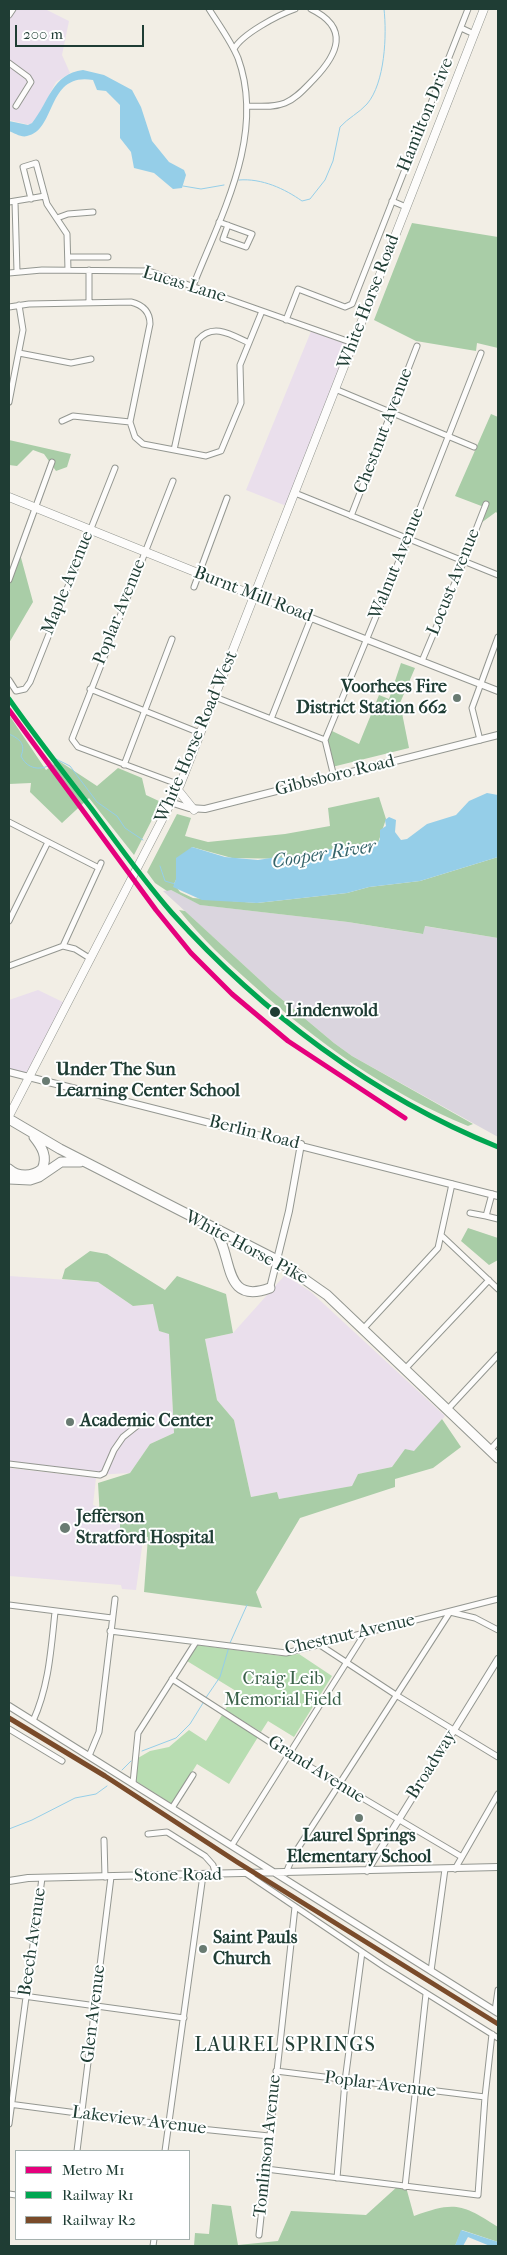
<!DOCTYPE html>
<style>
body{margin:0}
#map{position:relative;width:507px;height:2255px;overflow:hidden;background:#f2eee5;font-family:"IM FELL French Canon",serif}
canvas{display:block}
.frame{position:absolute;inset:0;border:10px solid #1f3d34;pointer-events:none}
.legend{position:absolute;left:15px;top:2150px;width:175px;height:90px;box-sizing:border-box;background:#fff;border:1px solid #a5b1ae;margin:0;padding:6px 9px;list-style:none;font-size:15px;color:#1f3d34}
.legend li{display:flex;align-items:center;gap:10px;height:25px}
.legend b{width:25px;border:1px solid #a5b1ae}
.scale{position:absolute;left:15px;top:25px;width:129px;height:22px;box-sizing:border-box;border:2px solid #1f3d34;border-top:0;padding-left:6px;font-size:15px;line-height:18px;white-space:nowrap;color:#1f3d34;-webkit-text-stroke:4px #fff;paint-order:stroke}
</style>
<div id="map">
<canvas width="507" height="2255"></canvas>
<div class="frame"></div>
<ul class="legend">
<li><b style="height:6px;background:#e5007d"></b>Metro M1</li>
<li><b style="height:6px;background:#00a651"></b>Railway R1</li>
<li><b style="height:6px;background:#7a4b2a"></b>Railway R2</li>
</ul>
<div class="scale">200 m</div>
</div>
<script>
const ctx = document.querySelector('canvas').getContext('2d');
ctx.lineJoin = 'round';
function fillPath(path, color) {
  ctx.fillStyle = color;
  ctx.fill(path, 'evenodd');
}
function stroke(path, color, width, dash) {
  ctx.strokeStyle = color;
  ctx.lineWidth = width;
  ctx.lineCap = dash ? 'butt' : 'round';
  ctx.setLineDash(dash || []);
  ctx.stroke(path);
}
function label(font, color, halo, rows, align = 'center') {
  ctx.font = font + ' "IM FELL French Canon",serif';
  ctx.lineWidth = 4;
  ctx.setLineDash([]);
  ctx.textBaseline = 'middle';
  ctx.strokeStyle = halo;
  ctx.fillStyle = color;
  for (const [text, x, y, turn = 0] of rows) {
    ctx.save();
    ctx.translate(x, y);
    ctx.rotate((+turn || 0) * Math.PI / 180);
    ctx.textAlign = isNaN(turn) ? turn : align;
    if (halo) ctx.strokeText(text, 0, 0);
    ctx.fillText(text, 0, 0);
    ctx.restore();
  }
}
const built = new Path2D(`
 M 9,9 L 45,9 L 69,21 L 62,55 L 70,73 L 56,82 L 38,116 L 30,125 L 9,120 Z
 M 312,329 L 353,343 L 289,507 L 246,490 Z
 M 38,990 L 67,1004 L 29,1077 L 9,1072 L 9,1000 Z
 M 285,1275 L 311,1292 L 445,1416 L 414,1452 L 405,1449 L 392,1467 L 358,1474 L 353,1486 L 279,1499 L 277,1492 L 251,1497 L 234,1420 L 217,1400 L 205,1339 L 233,1333 Z
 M 9,1276 L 98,1282 L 133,1306 L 154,1304 L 159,1331 L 169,1333 L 174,1433 L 150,1444 L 130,1473 L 96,1475 L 9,1464 Z
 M 9,1468 L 96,1478 L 93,1505 L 101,1508 L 100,1517 L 120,1519 L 121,1537 L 143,1540 L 136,1590 L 122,1589 L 121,1585 L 9,1576 Z`);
const industrial = new Path2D(`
 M 171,890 L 201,905 L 348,922 L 422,934 L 424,926 L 498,938 L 498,1137 L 352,1056 L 334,1043 L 272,991 L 163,891 Z`);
const green = new Path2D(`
 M 197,1645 L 282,1656 L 299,1654 L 332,1676 L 294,1737 L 268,1721 L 261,1732 L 225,1710 L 236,1691 L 187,1661 Z
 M 222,1715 L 258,1737 L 229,1784 L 197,1764 L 172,1804 L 136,1781 L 138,1758 L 150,1751 L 169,1747 L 189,1730 L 206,1741 Z`);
const forest = new Path2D(`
 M 412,223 L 498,237 L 498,348 L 477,343 L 476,351 L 416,341 L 374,320 Z
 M 491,414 L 498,417 L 498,514 L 496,512 L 481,523 L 484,507 L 455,496 Z
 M 9,440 L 71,454 L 67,467 L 56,471 L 44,454 L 33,450 L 17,466 L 9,465 Z
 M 20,554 L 33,602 L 9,643 L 9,569 Z
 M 401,663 L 415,668 L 400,703 L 409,748 L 332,767 L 326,743 L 330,730 L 359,744 L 379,695 L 389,699 Z
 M 9,715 L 46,770 L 59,761 L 97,786 L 118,768 L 142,778 L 146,795 L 161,802 L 134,855 L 89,798 L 62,823 L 30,792 L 31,783 L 9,784 Z
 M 379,797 L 386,819 L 378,843 L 293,859 L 232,858 L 192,847 L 174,884 L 180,892 L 193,898 L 257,903 L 347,893 L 369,887 L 420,881 L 498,857 L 498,938 L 425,926 L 423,934 L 348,922 L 200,905 L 171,890 L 167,891 L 155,883 L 147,872 L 177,814 L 191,818 L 185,836 L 208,842 L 285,834 L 330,826 L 328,808 Z
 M 179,910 L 185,911 L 272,991 L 334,1043 L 352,1056 L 473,1124 L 468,1126 C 389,1094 317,1042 253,985 C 227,962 201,938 179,910 Z
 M 468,1228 L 498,1238 L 498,1260 L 489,1265 L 461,1241 Z
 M 90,1251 L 107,1254 L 165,1290 L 177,1276 L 226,1294 L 233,1333 L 205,1339 L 217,1400 L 234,1420 L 251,1497 L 277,1492 L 279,1499 L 352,1486 L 358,1474 L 392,1467 L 405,1449 L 414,1451 L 442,1419 L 461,1447 L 433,1468 L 395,1479 L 395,1487 L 300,1518 L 256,1592 L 262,1608 L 144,1592 L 148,1537 L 120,1537 L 120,1519 L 100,1517 L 98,1483 L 130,1473 L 150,1444 L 174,1433 L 169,1334 L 159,1331 L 153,1304 L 133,1306 L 98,1282 L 62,1279 L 65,1269 Z
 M 398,2186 L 406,2187 L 414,2216 C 455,2201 462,2204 498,2227 L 498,2242 L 462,2230 L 455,2246 L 194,2246 L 195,2233 L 209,2234 L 212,2204 L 231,2206 L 238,2245 L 278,2241 L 291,2211 L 366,2215 Z`);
const water = new Path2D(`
 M 83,70 L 104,75 L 132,90 L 141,107 L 152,141 L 169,162 L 184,170 L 186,175 L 182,188 L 173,189 L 154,173 L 134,168 L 131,152 L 120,138 L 120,105 L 106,91 L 97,90 L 93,80 C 46,72 57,130 27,136 C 22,138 14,133 9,131 L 9,121 L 28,125 L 32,123 C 49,102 52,74 83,70 Z
 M 487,793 L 498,795 L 498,857 L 420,881 L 369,887 L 347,893 L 257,903 L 202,900 L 173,887 L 176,879 L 176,858 L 192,847 L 225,857 L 258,860 L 277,857 L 293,859 L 317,851 L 378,843 L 380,839 L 380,830 L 386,826 L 385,820 L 389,817 L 396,820 L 395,832 L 401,840 L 407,839 L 427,824 L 456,815 L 469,801 Z
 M 461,2230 L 498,2242 L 498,2246 L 490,2246 L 468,2237 L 463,2246 L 455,2246 Z`);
const stream = new Path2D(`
 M 239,180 C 262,178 285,189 302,201 L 310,199 L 325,180 L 333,161 L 340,127 C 348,118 359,113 367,104 C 385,83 387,35 384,9
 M 183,186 L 201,189 L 224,185
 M 9,734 C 20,739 26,744 21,756 C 26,767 37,771 48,766
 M 56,759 L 70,766 L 97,802 L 117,816 L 125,828 L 143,840
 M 160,866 L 165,881 L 175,884
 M 230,1643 L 247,1605
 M 205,1699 L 220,1677 L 229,1647
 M 142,1751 L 176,1738 L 190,1724 L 203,1703
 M 122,1770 L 131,1761
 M 9,1829 L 32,1820 L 75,1798 L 96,1794 L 107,1786`);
const minor = new Path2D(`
 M 9,15 L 13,9
 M 461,28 L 474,34
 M 234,49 C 242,34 278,15 295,9
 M 9,63 L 28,77 L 31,82 L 16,106
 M 247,106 C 259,106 273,108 285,103 C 297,98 305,88 314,79 C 338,54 350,28 311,9
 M 31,199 L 23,167 L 36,163 L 47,204 L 67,234 L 68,270
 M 392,201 L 406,207
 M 9,202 L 45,196
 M 15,202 L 17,272
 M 57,218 L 68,214 L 93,212
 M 219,222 L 252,234 L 246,247 L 223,239 L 228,225
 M 68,257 L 108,257
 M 89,270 L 89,303
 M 9,273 L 42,270 L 149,271 L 353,343
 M 193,286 C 221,215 266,135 238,58 C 231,41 219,25 209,9
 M 9,307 L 29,304 L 131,302 C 143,305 150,312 150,324 L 130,422 L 135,437 L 143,444 L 206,456 L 221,451 L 241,403 L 240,365 L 262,311
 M 286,320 L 298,289 L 345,307 L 352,304 L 468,9
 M 19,353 L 71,363 L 91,359
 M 335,389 L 474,447
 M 9,402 L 23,330 L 19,305
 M 62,421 L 73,416 L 130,422
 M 174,450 L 198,340 C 213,322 232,335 249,343
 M 173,481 L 72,739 L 78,747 L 180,785
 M 295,493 L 498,575
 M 351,516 L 417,346
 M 9,580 L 52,462
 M 194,587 L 227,498
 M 422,661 L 459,573 L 486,504
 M 9,680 L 16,691 L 25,689 L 30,682 L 115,468
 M 90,689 L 200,733
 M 215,697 L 325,740
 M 271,719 L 311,618
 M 480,740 L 472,708 L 498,637
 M 124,765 L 172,639
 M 334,777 L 325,740 L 408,539 L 481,353
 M 9,822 L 99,868
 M 9,921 L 48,842
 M 63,946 L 101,863
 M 9,966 L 63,946 L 75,949 L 91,959
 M 492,1194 L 486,1216 L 498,1219
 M 470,1213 L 486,1216
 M 442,1236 L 498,1289
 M 363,1329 L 438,1248 L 452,1184
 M 405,1369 L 489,1280
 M 447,1410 L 498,1355
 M 490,1450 L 498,1441
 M 9,1464 L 100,1475 L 104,1473 L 114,1450 L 123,1437 L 143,1421
 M 9,1605 L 112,1618
 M 110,1631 L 286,1653 L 498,1599
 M 320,1645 L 396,1695 L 498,1757
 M 172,1679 L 290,1755 L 462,1857
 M 33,1721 C 49,1686 51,1649 55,1612
 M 9,1729 L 62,1761
 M 89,1756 L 99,1732 L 115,1599
 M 133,1783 L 138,1733 L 196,1642
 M 172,1808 L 193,1775
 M 148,1834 L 167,1832 L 205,1856 L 213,1865 L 216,1875
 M 104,1840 L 105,1877
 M 232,1845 L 365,1633
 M 455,1869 L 498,1794
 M 286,1873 L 293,1856 L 450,1612 L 475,1618 L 498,1630
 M 247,1874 L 383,1966 L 498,2038
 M 431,1971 L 445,1869
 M 9,1994 L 184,2018
 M 495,2011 L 498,1990
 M 276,2071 L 485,2097
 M 9,2104 L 191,2128 L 269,2136
 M 9,2124 L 42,1878
 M 77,2151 L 111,1877
 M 165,2151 L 203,1875
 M 266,2169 L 478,2195 L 485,2097 L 492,2034
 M 337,2178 L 345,2081 L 362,1952
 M 405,2187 L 426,1994
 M 9,2194 L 16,2195
 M 259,2235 L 295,1907
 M 153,2246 L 154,2239`);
const tertiary = new Path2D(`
 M 255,596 L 498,691
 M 173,803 L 189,808 L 205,809 L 498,735
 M 9,1072 L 498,1196
 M 270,1288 L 289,1211 L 301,1144
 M 9,1706 L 498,2013
 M 367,1871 L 498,1659
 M 9,1881 L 28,1878 L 498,1867`);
const secondary = new Path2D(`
 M 9,497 L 255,596
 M 178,790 L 194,810
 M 9,1116 L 180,785 L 484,9`);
const trunk = new Path2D(`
 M 9,1119 L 60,1149 L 277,1260 L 327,1295 L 498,1458
 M 9,1169 C 18,1177 32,1177 42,1169 C 48,1157 42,1147 34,1137
 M 9,1179 L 30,1180 L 39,1177 L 61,1162 L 80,1162
 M 214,1229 C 234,1254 221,1306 270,1288`);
const rail = new Path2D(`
 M 49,760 L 61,774
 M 308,1055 L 405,1118`);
const rail1 = new Path2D(`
 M 9,699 C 35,736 63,772 91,808 C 117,843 143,880 172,913 C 261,1012 374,1097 498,1147`);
const rail2 = new Path2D(`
 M 9,1718 L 105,1776 L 237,1862 L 498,2024`);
const metro1 = new Path2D(`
 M 9,710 L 156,910 L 191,953 L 232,994 L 288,1041 L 405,1118`);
const markers = [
 [457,698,5,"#697b72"],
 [275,1012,6,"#1f3d34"],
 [46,1081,5,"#697b72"],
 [70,1422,5,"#697b72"],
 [65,1528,6,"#697b72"],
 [359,1818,5,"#697b72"],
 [203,1949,5,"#697b72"]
];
const streetNames = [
 ["Hamilton Drive",426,115,-68],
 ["Lucas Lane",184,285,17],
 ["White Horse Road",369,302,-69],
 ["Chestnut Avenue",384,431,-69],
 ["Walnut Avenue",397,564,-68],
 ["Locust Avenue",454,582,-68],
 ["Maple Avenue",68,583,-68],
 ["Burnt Mill Road",253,595,21],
 ["Poplar Avenue",120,612,-68],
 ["White Horse Road West",197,737,-67],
 ["Gibbsboro Road",335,776,-14],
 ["Berlin Road",254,1133,14],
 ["White Horse Pike",246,1248,28],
 ["Chestnut Avenue",350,1635,-13],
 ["Broadway",432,1765,-58],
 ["Grand Avenue",316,1770,32],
 ["Stone Road",178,1876,-1],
 ["Beech Avenue",33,1942,-82],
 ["Glen Avenue",94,2014,-83],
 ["Poplar Avenue",380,2085,7],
 ["Lakeview Avenue",139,2121,7],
 ["Tomlinson Avenue",268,2146,-84]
];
const poiNames = [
 ["Voorhees Fire",447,688,"right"],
 ["District Station 662",447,709,"right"],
 ["Under The Sun",56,1071],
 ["Learning Center School",56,1092],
 ["Academic Center",80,1422],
 ["Jefferson",76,1518],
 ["Stratford Hospital",76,1539],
 ["Laurel Springs",359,1837,"center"],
 ["Elementary School",359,1858,"center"],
 ["Saint Pauls",213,1939],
 ["Church",213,1960]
];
const stopNames = [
 ["Lindenwold",286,1012]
];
const parkNames = [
 ["Craig Leib",283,1680],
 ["Memorial Field",283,1701]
];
const waterNames = [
 ["Cooper River",324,855,-9]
];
const quarterNames = [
 ["LAUREL SPRINGS",285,2046]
];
fillPath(built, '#eadfec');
fillPath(industrial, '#dad5de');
fillPath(green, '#b8ddb2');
fillPath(forest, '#a9cda7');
fillPath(water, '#95cee8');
stroke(stream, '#95cee8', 1);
stroke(minor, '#949791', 7);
stroke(tertiary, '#949791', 8);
stroke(secondary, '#949791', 9);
stroke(trunk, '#949791', 11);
stroke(minor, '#fdfcfb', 5);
stroke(tertiary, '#fdfcfb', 6);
stroke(secondary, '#fdfcfb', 8);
stroke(trunk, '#fdfcfb', 9);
stroke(rail, '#b4b7b5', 1, [8, 4]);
stroke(rail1, '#00a651', 5);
stroke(rail2, '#7a4b2a', 5);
stroke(metro1, '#e5007d', 5);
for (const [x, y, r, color] of markers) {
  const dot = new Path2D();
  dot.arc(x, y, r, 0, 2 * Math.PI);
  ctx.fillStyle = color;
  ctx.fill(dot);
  stroke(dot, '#fff', 2);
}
label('18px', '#1f3d34', '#fff', streetNames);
label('bold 18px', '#1f3d34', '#fff', poiNames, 'left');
label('bold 18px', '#1f3d34', '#fff', stopNames, 'left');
label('18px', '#3a6249', '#fff', parkNames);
label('italic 19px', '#36656b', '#fff', waterNames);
ctx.letterSpacing = '1px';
label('20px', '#1f3d34', '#fff', quarterNames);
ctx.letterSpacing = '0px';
</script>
